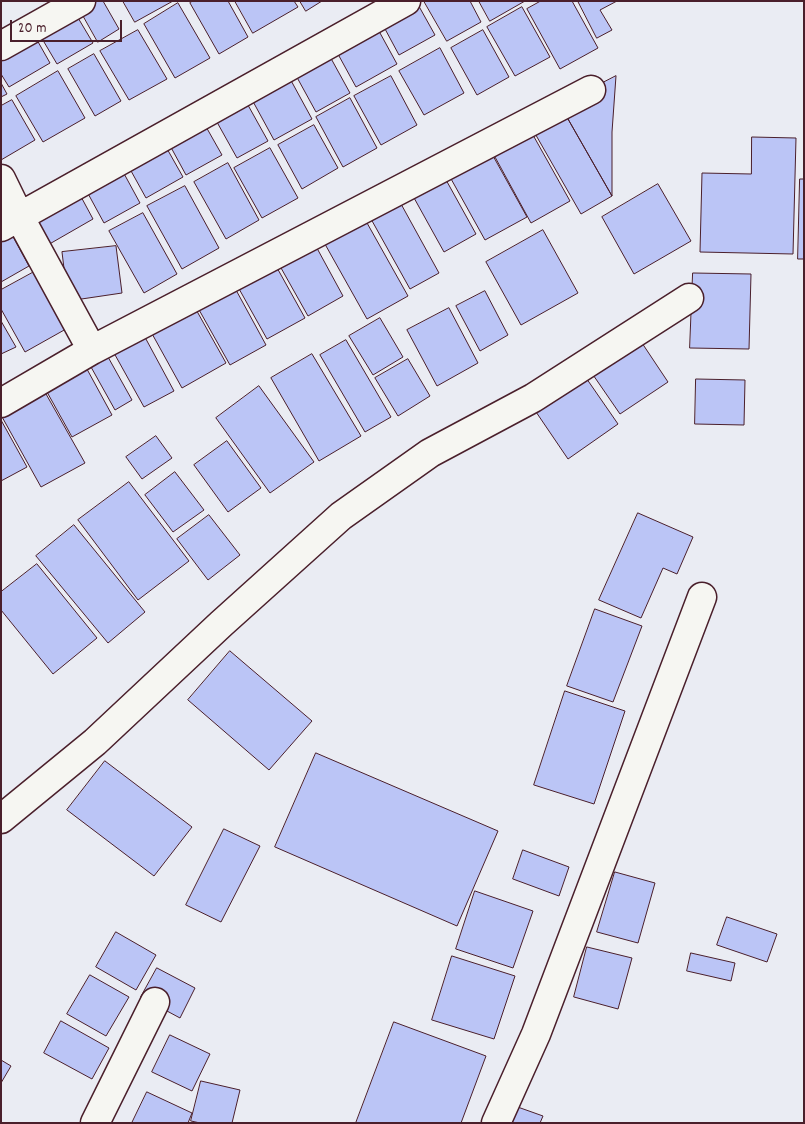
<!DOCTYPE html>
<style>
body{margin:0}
#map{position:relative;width:805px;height:1124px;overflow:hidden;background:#eaecf3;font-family:Dekko,sans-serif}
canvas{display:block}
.frame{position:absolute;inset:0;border:2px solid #4a1f2b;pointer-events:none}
.scale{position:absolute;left:10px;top:20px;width:112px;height:22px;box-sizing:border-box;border:2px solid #4a1f2b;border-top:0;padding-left:6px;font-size:15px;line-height:18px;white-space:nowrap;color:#4a1f2b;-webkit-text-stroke:4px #f6f6f2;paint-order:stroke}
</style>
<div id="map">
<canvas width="805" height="1124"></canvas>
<div class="frame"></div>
<div class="scale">20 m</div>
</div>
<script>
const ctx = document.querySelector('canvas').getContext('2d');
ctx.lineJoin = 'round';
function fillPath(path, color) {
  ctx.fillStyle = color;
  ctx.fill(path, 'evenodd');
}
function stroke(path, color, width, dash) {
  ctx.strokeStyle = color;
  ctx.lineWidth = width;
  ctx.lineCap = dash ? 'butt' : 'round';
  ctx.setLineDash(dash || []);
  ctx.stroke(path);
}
const building = new Path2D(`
 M 68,1 L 93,43 L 57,64 L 31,20 Z
 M 75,1 L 103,1 L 119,29 L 98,42 Z
 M 123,1 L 173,1 L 135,22 Z
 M 193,1 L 228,1 L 248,37 L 219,54 L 190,3 Z
 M 235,1 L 294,1 L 298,7 L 253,33 Z
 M 300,1 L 322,1 L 306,11 Z
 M 416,1 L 435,35 L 399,55 L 377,14 Z
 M 424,1 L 470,1 L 481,22 L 447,41 Z
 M 479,1 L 525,1 L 490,21 Z
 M 541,1 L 572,1 L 598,48 L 560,69 L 527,9 Z
 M 578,1 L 617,1 L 600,10 L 612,30 L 597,38 Z
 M 178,3 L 210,58 L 175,78 L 144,24 Z
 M 522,7 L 550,57 L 515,76 L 487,27 Z
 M 374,22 L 397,64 L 356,87 L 333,45 Z
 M 28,24 L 50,63 L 9,87 L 1,74 L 1,39 Z
 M 138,30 L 167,79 L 129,100 L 100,51 Z
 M 483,30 L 509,77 L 477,95 L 451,48 Z
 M 322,42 L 350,93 L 316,112 L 288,61 Z
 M 440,48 L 464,93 L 424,115 L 399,71 Z
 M 94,54 L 121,101 L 95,116 L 68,69 Z
 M 282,64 L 312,119 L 274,140 L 244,85 Z
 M 58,71 L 85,118 L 43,142 L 16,96 Z
 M 391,76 L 417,125 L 381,145 L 354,96 Z
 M 616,76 L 612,132 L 612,196 L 560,105 Z
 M 1,83 L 7,94 L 1,97 Z
 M 239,89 L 268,141 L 237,158 L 208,106 Z
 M 350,98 L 377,148 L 343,167 L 316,117 Z
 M 12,100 L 35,140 L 1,160 L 1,106 Z
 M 560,105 L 612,196 L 581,214 L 529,123 Z
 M 196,109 L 222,155 L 186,175 L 161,129 Z
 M 314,125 L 338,168 L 302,189 L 278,145 Z
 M 157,131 L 183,177 L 146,198 L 120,151 Z
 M 533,135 L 570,201 L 531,223 L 495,157 Z
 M 752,137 L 796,138 L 793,254 L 700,252 L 702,173 L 751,174 Z
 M 487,145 L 527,217 L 485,240 L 445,168 Z
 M 270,148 L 298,198 L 262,218 L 234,168 Z
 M 115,157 L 140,203 L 104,223 L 79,177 Z
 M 228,163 L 259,220 L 226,239 L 194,182 Z
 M 440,169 L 476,234 L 444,252 L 408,187 Z
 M 800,179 L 804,179 L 804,259 L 798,259 Z
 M 72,180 L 93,219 L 46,246 L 24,206 Z
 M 658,184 L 691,241 L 634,274 L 602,217 Z
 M 185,186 L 219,248 L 182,269 L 147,206 Z
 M 395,193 L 439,273 L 410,289 L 366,210 Z
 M 143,213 L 177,274 L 144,293 L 109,231 Z
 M 362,214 L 408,296 L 367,319 L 321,237 Z
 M 4,220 L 29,266 L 1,282 L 1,222 Z
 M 543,230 L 578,293 L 521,325 L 486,262 Z
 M 312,239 L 343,296 L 308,316 L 276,259 Z
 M 116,246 L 122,293 L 68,301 L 62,252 Z
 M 271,257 L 305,318 L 267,339 L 233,278 Z
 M 34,272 L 66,329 L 25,352 L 1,309 L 1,290 Z
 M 693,273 L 751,274 L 749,349 L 690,348 Z
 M 230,279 L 266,345 L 230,365 L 193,299 Z
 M 485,291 L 508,335 L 480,351 L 456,306 Z
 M 189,297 L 226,363 L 182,388 L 145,321 Z
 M 449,308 L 478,363 L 437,386 L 407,330 Z
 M 380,318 L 403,357 L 373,375 L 349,336 Z
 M 1,321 L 16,347 L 1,354 Z
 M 140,328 L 174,391 L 144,407 L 109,344 Z
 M 638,337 L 668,382 L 620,414 L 589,369 Z
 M 346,340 L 391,417 L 365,432 L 320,355 Z
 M 103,348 L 132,400 L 115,410 L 86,358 Z
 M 312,354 L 361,436 L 319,461 L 271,378 Z
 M 408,359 L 430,396 L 398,416 L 375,378 Z
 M 82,360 L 112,415 L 72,437 L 42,383 Z
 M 582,372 L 618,424 L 568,459 L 532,406 Z
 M 37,378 L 85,463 L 41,487 L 1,415 Z
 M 696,379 L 745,380 L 744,425 L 695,424 Z
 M 259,386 L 314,462 L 270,493 L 216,418 Z
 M 1,420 L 27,467 L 1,481 Z
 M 156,436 L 172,458 L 142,479 L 126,457 Z
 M 227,441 L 261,488 L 228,512 L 194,465 Z
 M 175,472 L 204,510 L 173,532 L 145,495 Z
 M 129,482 L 189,561 L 138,600 L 78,520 Z
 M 638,513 L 693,537 L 677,574 L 663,568 L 641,618 L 599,600 Z
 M 209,515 L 240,555 L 208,580 L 177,539 Z
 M 74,525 L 145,612 L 108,643 L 36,556 Z
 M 37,564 L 97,638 L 53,674 L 1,610 L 1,592 Z
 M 595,609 L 642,626 L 613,702 L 567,686 Z
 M 230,651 L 312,721 L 269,770 L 188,700 Z
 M 565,691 L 625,711 L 594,804 L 534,785 Z
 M 316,753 L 498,831 L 457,926 L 275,847 Z
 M 105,761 L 192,827 L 154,876 L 67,810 Z
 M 224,829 L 260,846 L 221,922 L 186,905 Z
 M 523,850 L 569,867 L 559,896 L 513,879 Z
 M 615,872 L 655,883 L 638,943 L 597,932 Z
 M 475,891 L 533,911 L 513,968 L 456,949 Z
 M 727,917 L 777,934 L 767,962 L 717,945 Z
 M 116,932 L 156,955 L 136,990 L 96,967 Z
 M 587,947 L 632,958 L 618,1009 L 574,997 Z
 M 691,953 L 735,963 L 731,981 L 687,971 Z
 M 452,956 L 515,976 L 494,1039 L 432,1020 Z
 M 157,968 L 195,988 L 180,1018 L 141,997 Z
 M 90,975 L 129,997 L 106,1036 L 67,1014 Z
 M 61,1021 L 109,1048 L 92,1079 L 44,1053 Z
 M 394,1022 L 486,1056 L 461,1123 L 356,1123 Z
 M 170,1035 L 210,1054 L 192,1091 L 152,1072 Z
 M 1,1060 L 11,1066 L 1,1083 Z
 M 201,1081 L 240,1090 L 232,1123 L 200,1123 L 191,1121 Z
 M 147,1092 L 192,1113 L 188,1123 L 132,1123 Z
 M 498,1100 L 543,1116 L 540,1123 L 489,1123 Z`);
const minor = new Path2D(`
 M 1,46 L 81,1
 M 1,179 L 20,218 L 92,350
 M 1,227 L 406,1
 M 1,403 L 92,350 L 591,90
 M 1,819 L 95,742 L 221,624 L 341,516 L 430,453 L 533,398 L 689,298
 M 95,1123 L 155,1002
 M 496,1123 L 536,1034 L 702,597`);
fillPath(building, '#bbc5f6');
stroke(building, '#4a1f2b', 1);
stroke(minor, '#4a1f2b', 31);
stroke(minor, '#f6f6f2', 28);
</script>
